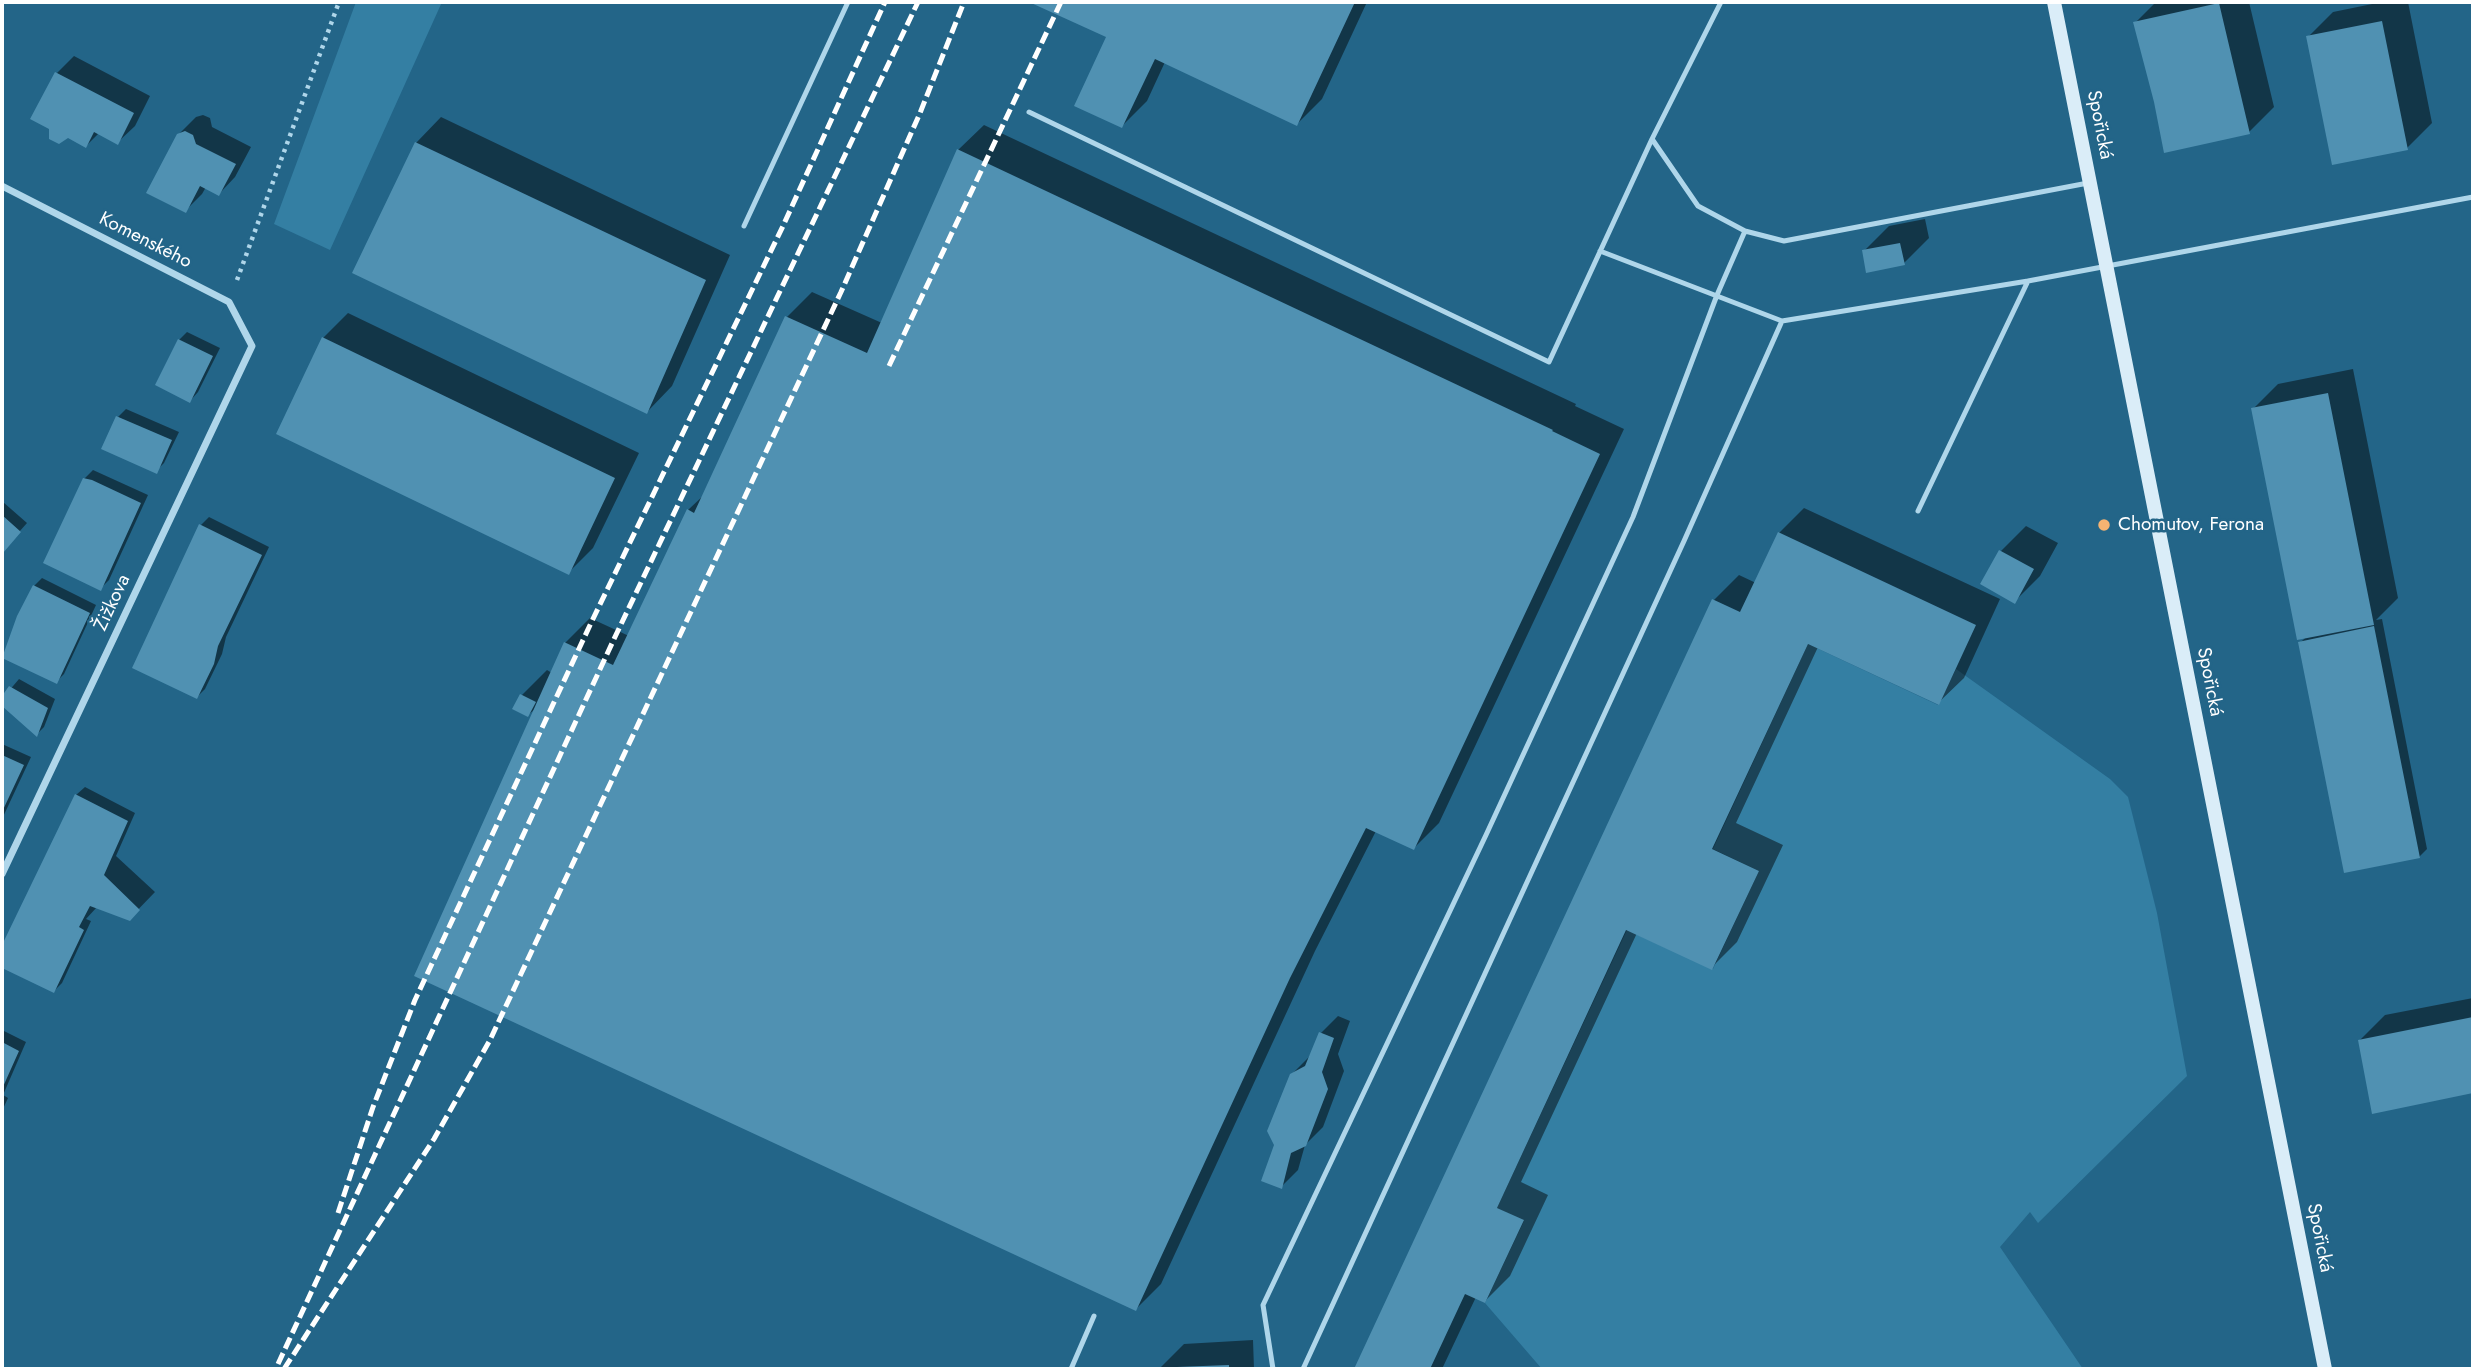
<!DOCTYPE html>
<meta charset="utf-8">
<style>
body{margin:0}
#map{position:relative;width:2475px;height:1371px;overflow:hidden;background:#236588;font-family:Jost,sans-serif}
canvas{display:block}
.frame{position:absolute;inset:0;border:4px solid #fff;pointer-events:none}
</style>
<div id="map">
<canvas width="2475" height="1371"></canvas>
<div class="frame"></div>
</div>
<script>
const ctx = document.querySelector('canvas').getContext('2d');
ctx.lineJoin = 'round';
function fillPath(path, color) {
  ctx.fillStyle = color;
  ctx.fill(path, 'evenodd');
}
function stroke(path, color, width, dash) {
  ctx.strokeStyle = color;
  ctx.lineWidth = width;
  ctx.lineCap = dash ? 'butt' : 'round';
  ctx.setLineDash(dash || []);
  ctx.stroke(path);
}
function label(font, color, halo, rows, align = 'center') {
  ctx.font = font + ' Jost,sans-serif';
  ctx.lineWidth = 5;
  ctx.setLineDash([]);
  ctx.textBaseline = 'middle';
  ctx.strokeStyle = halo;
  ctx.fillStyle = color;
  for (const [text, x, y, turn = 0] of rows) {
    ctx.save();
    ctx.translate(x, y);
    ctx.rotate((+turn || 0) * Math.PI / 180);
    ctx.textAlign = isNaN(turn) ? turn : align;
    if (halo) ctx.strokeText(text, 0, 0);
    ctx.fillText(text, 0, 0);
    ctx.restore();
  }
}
const green = new Path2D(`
 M 356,2 L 442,2 L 330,250 L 274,224 Z
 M 1808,644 L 1938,705 L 1956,669 L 2110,779 L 2128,797 L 2157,913 L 2187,1076 L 2038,1223 L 2030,1212 L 2000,1247 L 2083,1369 L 1542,1369 L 1485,1303 L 1524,1221 L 1497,1208 L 1627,930 L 1713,969 L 1759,871 L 1713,849 Z`);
const shadow = new Path2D(`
 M 1033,2 L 1367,2 L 1322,99 L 1297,124 L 1165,62 L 1147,101 L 1122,126 L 1108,36 Z
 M 2156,2 L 2249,2 L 2274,107 L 2249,132 L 2156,102 L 2135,23 Z
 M 2382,2 L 2408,2 L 2432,123 L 2407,148 L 2308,37 L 2333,12 Z
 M 74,56 L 150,96 L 135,126 L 118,142 L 99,133 L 86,146 L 57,73 Z
 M 203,115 L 210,118 L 212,127 L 251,147 L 235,177 L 219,194 L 206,187 L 202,194 L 185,211 L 178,135 L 196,117 Z
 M 441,117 L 730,255 L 672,386 L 647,412 L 416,143 Z
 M 984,125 L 1576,404 L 1575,406 L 1624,429 L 1439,823 L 1414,848 L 1376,831 L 1315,951 L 1161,1284 L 1136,1309 L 535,709 L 528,715 L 522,695 L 547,670 L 552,673 L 565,643 L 590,618 L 629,636 L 688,510 L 705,494 L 787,317 L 812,292 L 882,323 L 958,150 Z
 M 1925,219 L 1929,238 L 1904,263 L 1864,251 L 1889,226 Z
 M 348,313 L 639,453 L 593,548 L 568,573 L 323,338 Z
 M 187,332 L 220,348 L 198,392 L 190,401 L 179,340 Z
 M 2353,369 L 2398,598 L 2376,620 L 2382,619 L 2427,849 L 2419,857 L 2300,643 L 2306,637 L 2253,409 L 2278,384 Z
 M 126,409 L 179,432 L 164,463 L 156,471 L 118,417 Z
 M 93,470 L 148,495 L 109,580 L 101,588 L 84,479 Z
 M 3,502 L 27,523 L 3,550 L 2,503 Z
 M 1804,508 L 2000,599 L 1964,678 L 1938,703 L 1818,647 L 1736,823 L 1783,845 L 1737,942 L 1712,967 L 1637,933 L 1521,1182 L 1548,1195 L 1510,1276 L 1485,1301 L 1476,1297 L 1442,1369 L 1356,1369 L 1714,600 L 1739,575 L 1756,583 L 1779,533 Z
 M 209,517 L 269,547 L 226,637 L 222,654 L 205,689 L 197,697 L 134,668 L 201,525 Z
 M 2026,526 L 2058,543 L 2040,576 L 2015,601 L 2001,551 Z
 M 42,578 L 96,605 L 64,674 L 56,682 L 34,586 Z
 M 19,679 L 55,699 L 44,727 L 37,734 L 2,704 L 2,699 Z
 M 2,744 L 31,757 L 2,819 Z
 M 85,787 L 135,813 L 116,856 L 155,892 L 129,919 L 97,907 L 86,919 L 91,921 L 62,983 L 54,991 L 2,966 L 2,949 L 76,795 Z
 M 2473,998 L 2473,1092 L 2373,1112 L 2360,1040 L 2385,1015 Z
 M 1338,1016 L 1350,1021 L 1338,1054 L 1344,1071 L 1323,1127 L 1305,1145 L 1298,1170 L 1281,1187 L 1276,1145 L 1291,1075 L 1309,1057 L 1321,1033 Z
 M 2,1030 L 26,1042 L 3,1095 L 8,1098 L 2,1111 Z
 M 1253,1340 L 1254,1369 L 1159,1369 L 1184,1344 Z`);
const building = new Path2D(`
 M 1029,2 L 1355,2 L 1297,126 L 1155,59 L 1122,128 L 1074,106 L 1106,37 Z
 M 2219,3 L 2250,134 L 2164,153 L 2154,102 L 2133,22 Z
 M 2382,21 L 2408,150 L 2332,165 L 2306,36 Z
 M 55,72 L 134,113 L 118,145 L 94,132 L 86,148 L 68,138 L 59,144 L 49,139 L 49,129 L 30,119 Z
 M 185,131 L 193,135 L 196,144 L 236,164 L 219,196 L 200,186 L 186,213 L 146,193 L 177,134 Z
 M 415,142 L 706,280 L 647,414 L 352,273 Z
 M 957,149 L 1553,430 L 1552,431 L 1600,454 L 1414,850 L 1366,828 L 1290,978 L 1136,1311 L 414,976 L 564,642 L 613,665 L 687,509 L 694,513 L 785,316 L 867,353 Z
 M 1900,243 L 1905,265 L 1866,273 L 1862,250 Z
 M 322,337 L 615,478 L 569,575 L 276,434 Z
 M 178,339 L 213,356 L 190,403 L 155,385 Z
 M 2328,393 L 2374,625 L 2297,640 L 2251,408 Z
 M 116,416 L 172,440 L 157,474 L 101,449 Z
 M 83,478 L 92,480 L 141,503 L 101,591 L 43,563 Z
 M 2,515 L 21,532 L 3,553 L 2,551 Z
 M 199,524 L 262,555 L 218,646 L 214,664 L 197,699 L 132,668 Z
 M 1778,532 L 1976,625 L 1939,705 L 1808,644 L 1712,849 L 1759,871 L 1712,970 L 1626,930 L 1497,1208 L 1524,1220 L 1485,1303 L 1465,1294 L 1430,1369 L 1354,1369 L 1712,599 L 1740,612 Z
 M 1999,550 L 2034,569 L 2015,604 L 1980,584 Z
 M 33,585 L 90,613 L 57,684 L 2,658 L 17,616 Z
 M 2374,626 L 2420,858 L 2344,873 L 2298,642 Z
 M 9,686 L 48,708 L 37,737 L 2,706 L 2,696 Z
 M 520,694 L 536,702 L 528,717 L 512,709 Z
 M 2,755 L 24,765 L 2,812 Z
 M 75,794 L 128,821 L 104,875 L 140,910 L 130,921 L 90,906 L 79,927 L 84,930 L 54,993 L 2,968 L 2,945 Z
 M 2473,1017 L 2473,1093 L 2372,1114 L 2358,1040 Z
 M 1319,1032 L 1334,1038 L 1322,1072 L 1328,1089 L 1306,1146 L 1291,1153 L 1282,1189 L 1261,1181 L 1274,1145 L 1267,1131 L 1290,1074 L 1305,1066 Z
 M 2,1042 L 19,1051 L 2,1089 Z
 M 1229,1365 L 1229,1369 L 1177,1369 L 1177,1367 Z`);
const path = new Path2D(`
 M 237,280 L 339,2`);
const lane = new Path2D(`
 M 1721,2 L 1652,139 L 1698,206 L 1745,231 L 1784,241 L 2088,183
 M 1029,112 L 1549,362 L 1652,139
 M 744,226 L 848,2
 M 1600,251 L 1782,321 L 2028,281
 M 1918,511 L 2028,281 L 2473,197
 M 1071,1369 L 1094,1316
 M 1273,1369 L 1263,1305 L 1486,835 L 1633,517 L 1717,295 L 1745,231
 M 1303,1369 L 1684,541 L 1782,321`);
const street = new Path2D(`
 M 2,186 L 229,302 L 252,346 L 2,874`);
const secondary = new Path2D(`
 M 2054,2 L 2325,1369`);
const rail = new Path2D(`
 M 889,366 L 1061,2
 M 338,1213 L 373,1107 L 415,1000 L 591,623 L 783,226 L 885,2
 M 278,1364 L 614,639 L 918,2
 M 284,1369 L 434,1139 L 490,1040 L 841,292 L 920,113 L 964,2`);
const markers = [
 [2104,525,7,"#f5b372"]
];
const streetNames = [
 ["Spořická",2099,125,79],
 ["Komenského",145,241,27],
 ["Žižkova",113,603,-65],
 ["Spořická",2209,682,79],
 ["Spořická",2319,1238,79]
];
const poiNames = [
 ["Chomutov, Ferona",2118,525]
];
fillPath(green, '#347fa3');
fillPath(shadow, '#0007');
fillPath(building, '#5091b2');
stroke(path, '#afd6ea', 4.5, [3.5, 5]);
stroke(lane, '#afd6ea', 5);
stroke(street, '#afd6ea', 7);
stroke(secondary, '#daedf8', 14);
stroke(rail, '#fff', 5, [12, 5]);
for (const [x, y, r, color] of markers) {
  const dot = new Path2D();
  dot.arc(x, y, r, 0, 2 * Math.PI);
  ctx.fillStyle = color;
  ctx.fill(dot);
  stroke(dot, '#236588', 2.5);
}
label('19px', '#fff', '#236588', streetNames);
label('19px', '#fff', '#236588', poiNames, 'left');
</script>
